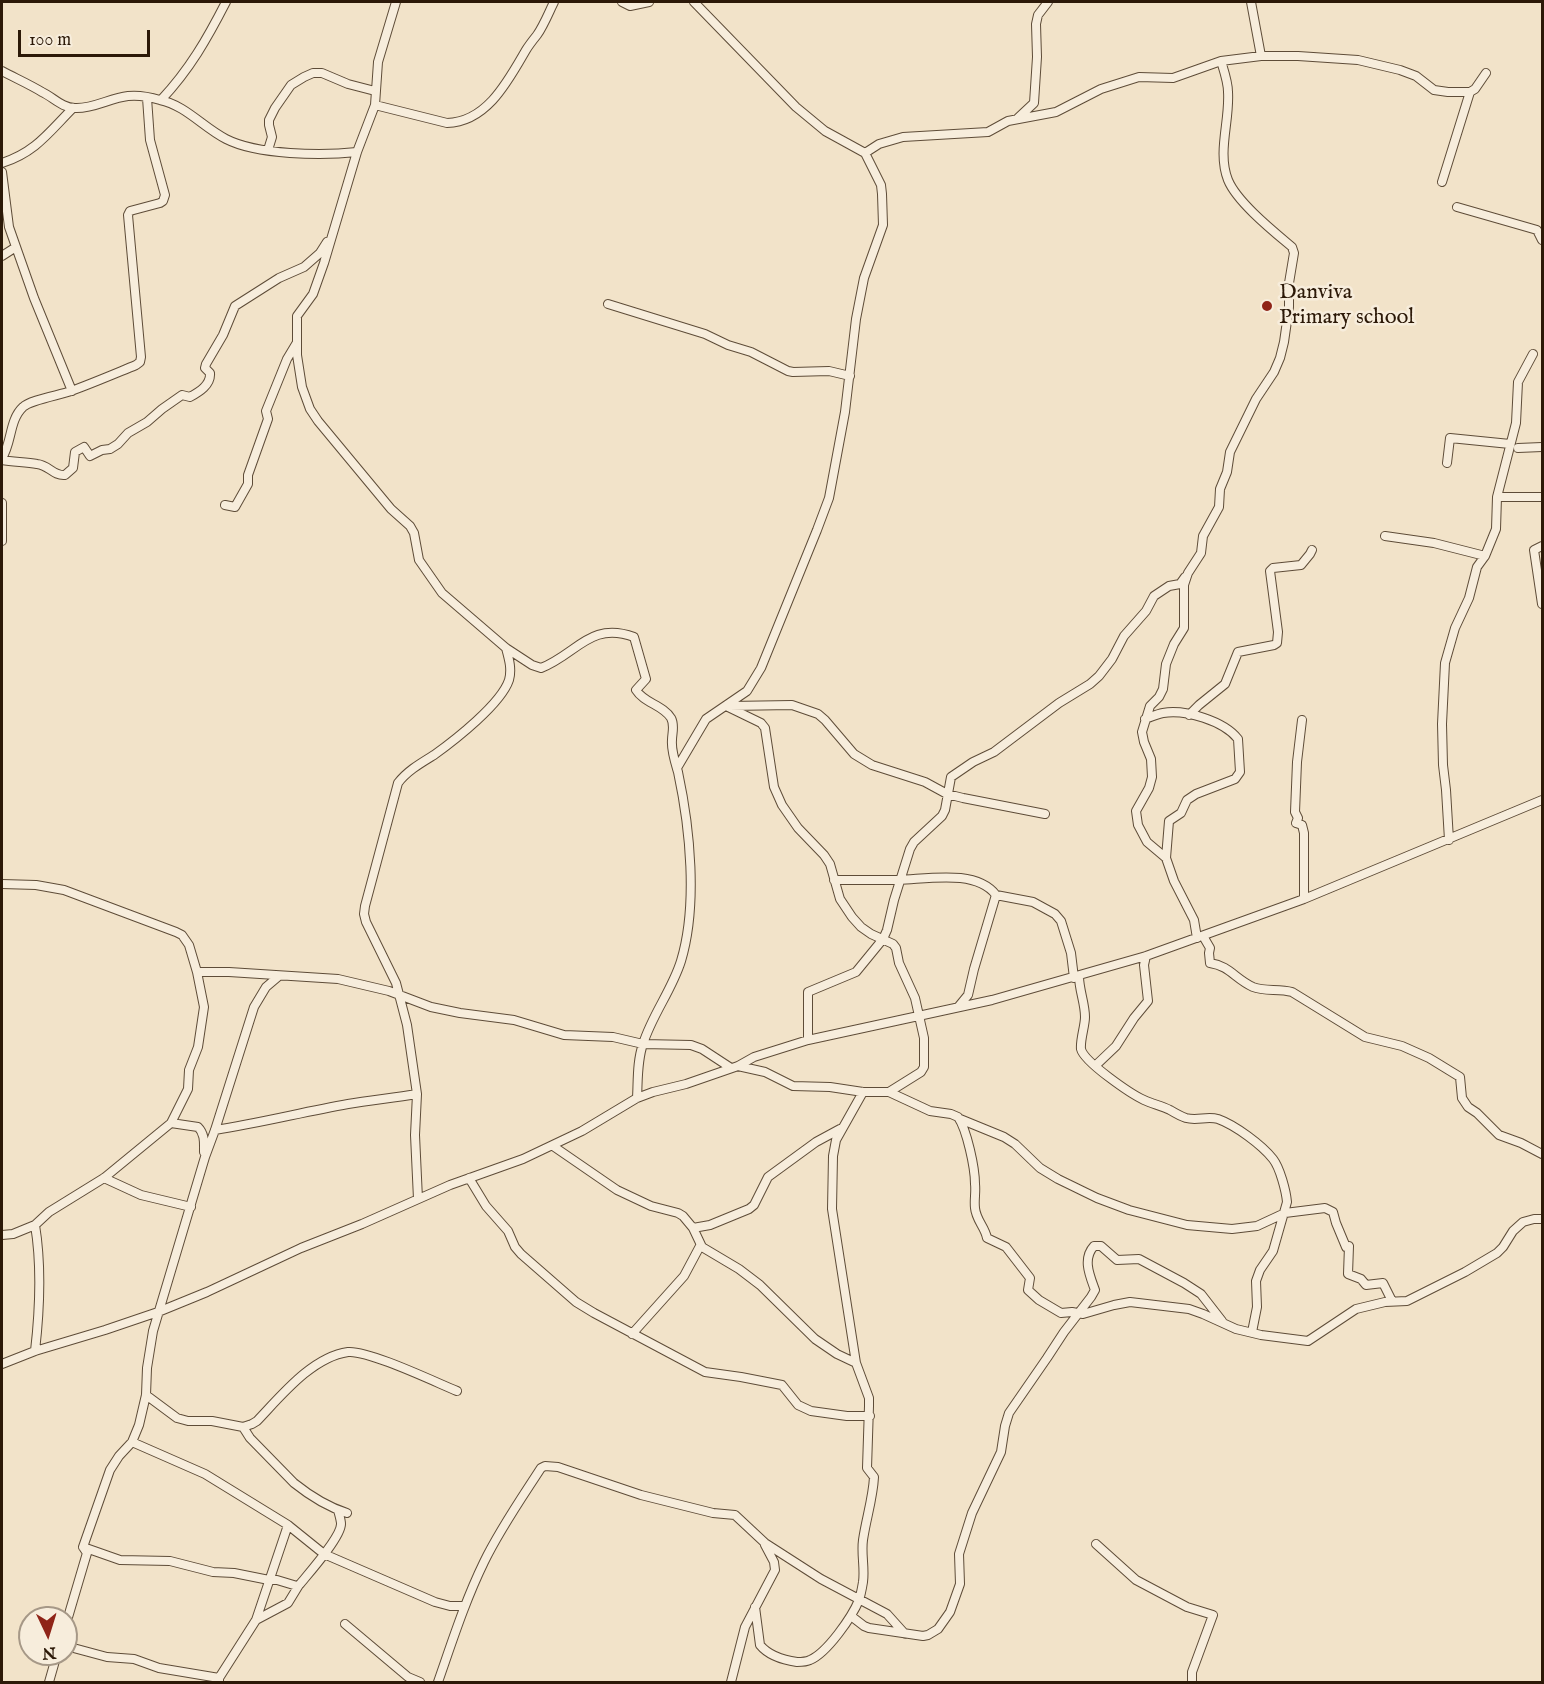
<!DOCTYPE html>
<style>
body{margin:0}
#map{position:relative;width:1544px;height:1684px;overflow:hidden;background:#f2e3c9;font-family:"IM FELL English",serif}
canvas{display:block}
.frame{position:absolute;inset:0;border:3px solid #2c1908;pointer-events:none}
.north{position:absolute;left:18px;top:1606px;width:60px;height:60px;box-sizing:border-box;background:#f7eddc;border:2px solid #a69887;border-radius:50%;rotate:176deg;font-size:16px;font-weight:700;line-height:24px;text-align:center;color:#2c1908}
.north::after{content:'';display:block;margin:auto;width:21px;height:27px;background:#8f2418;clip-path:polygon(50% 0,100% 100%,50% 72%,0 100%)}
.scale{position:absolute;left:18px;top:30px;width:132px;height:27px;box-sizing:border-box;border:3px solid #2c1908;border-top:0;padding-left:8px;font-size:18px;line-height:21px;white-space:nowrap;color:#2c1908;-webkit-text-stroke:4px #f7eddc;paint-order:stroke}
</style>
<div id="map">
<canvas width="1544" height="1684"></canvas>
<div class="frame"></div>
<div class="north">N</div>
<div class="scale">100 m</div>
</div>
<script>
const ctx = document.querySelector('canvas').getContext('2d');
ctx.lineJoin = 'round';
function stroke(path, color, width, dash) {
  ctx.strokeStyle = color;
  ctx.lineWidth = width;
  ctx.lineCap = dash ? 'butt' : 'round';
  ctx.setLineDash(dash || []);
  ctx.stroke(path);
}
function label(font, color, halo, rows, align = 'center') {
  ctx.font = font + ' "IM FELL English",serif';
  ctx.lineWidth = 5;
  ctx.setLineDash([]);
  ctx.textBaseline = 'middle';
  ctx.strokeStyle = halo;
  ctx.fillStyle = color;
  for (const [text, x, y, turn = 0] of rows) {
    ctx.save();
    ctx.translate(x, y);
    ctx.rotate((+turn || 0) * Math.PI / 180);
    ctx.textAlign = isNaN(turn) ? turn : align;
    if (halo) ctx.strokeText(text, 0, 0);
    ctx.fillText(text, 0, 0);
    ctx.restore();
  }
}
const street = new Path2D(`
 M 396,2 L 378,62 L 375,105 L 357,152 L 324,263 L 313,294 L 297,316 L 297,355 L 302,387 L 310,409 L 318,421 L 391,509 L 410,526 L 414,533 L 419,560 L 442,593 L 506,648 L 532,665 L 541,668 C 577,654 590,621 634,637 L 646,679 L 636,690 C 644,703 663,705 671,718 C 675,725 672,733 672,740 C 671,750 675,762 678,772 C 690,828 698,905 681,961 C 672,990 652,1015 643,1044 C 637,1061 638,1080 637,1098
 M 622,2 L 630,6 L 649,2
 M 1251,2 L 1261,56
 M 2,71 C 15,78 29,84 42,92 C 53,97 62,108 75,108 C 93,109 110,98 128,96 C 137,95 150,97 160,100 C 185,105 204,128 226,139 C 257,155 322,156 357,152
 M 161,100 C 190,69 207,39 226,2
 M 375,105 L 447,123 C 487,122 508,81 526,50 C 529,45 533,40 537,35 C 544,25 549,12 554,2
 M 1018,118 L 1034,103 L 1037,57 L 1036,24 L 1038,15 L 1048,2
 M 268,150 L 272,137 L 269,125 L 269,120 L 275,108 L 291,85 L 304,77 L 313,73 L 322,73 L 348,84 L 375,91
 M 865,153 L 879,144 L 903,137 L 988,132 L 1008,121 L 1056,112 L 1101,89 L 1139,77 L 1173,78 L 1221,61 L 1261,56 L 1298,56 L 1358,60 L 1400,70 L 1416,76 L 1434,90 L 1448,92 L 1470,92 L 1475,89 L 1486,73
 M 2,163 C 36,152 49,132 73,108
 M 2,172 L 9,227 L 34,298 L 72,391
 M 1442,182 L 1470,92
 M 1457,207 L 1537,230 L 1542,240
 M 2,256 L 16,247
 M 608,304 L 705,334 L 728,345 L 751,352 L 788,371 L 793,372 L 829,371 L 850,376
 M 1518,448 L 1542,447
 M 2,458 C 12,443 9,420 23,407 C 30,400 60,395 71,391 C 93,383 114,374 136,365 L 140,362 L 141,357 L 128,215 L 130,211 L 160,203 L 163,201 L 165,195 L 150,140 L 147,98
 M 2,460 C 13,462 26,462 37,464 C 49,465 53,476 65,475 L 73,468 L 75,452 L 84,447 L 90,456 L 102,450 L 110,449 L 118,444 L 128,433 L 147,422 L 162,409 L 182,395 L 190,397 C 199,392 211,385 210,373 L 205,368 L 206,364 L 223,335 L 235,306 L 279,278 L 304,267 L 320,253 L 327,242
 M 1447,463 L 1450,438 L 1510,444
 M 1497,497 L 1542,497
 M 2,503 L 2,541
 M 225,505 L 235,507 L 248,484 L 248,475 L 268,419 L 266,411 L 287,359 L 296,344
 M 1385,536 L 1434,543 L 1485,556
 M 1542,546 L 1534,550 L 1542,604
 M 726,706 L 761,723 L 765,728 L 774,787 L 782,805 L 798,828 L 824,855 L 830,864 L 840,899 L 852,917 L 861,927 L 871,934 L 893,944 L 896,948 L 899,963 L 915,998 L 924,1038 L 924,1067 L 921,1072 L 889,1092
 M 730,706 L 792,705 L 818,714 L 825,720 L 854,754 L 872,765 L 925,782 L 947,794 L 963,798 L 1045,814
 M 1189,715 L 1199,705 L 1225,684 L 1238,652 L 1274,645 L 1277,643 L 1278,632 L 1270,571 L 1273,568 L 1301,565 L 1310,554 L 1312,550
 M 1145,719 C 1151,717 1157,714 1163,713 C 1185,709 1224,721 1238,739 L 1240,772 L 1235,779 L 1196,794 L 1187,800 L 1181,813 L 1169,821 L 1166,858
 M 1302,720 L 1297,762 L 1295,812 L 1298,818 L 1296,823 L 1302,825 L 1304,833 L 1304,899
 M 677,768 L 706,719 L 747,691 L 761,668 L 817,530 L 829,498 L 845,412 L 856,319 L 864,278 L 883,225 L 882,194 L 881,185 L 865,153 L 825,131 L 796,107 L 694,2
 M 1449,840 L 1446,790 L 1443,765 L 1442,724 L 1445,663 L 1455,628 L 1469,598 L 1477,567 L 1485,556 L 1496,529 L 1497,497 L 1516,423 L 1518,382 L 1533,354
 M 834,880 C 856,880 878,880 899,880 C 928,879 976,869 996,895 L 1033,902 L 1055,914 L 1061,921 L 1071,953 L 1074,978
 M 2,884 L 36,885 L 64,890 L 176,932 L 182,935 L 189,945 L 197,972 L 204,1007 L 198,1047 L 189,1070 L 188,1089 L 171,1123 L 104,1178 L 49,1212 L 35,1225 L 13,1234 L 2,1235
 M 1203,936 L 1210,948 L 1209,953 L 1210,963 C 1230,966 1235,979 1253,987 C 1265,992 1279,988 1292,992 L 1365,1037 L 1402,1046 L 1429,1058 L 1460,1077 L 1462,1098 L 1468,1107 L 1477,1113 L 1499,1135 L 1521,1143 L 1542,1154
 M 1197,938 L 1194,920 L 1174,881 L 1166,858 L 1147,842 L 1138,825 L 1136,811 L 1149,788 L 1152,777 L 1151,759 L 1144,742 L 1142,732 L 1150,706 L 1159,697 L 1163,689 L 1166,664 L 1174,644 L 1184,628 L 1184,585 L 1188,573 L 1201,553 L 1203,536 L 1219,507 L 1220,489 L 1227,472 L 1230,452 L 1256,399 L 1274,372 L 1280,358 L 1284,342 L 1289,307 L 1289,283 L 1294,253 L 1292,247 C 1273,231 1237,202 1228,180 C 1217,152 1230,121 1228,92 C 1228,82 1224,71 1221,61
 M 197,972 L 229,972 L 338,979 L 389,991 L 431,1007 L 460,1013 L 514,1020 L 564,1035 L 613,1037 L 643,1044 L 691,1045 L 702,1049 L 731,1068
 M 1079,976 C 1079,990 1085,1003 1085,1017 C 1085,1026 1080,1040 1081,1049 C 1084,1062 1131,1094 1144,1100 C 1153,1104 1162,1106 1170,1110 C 1175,1113 1180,1116 1186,1118 C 1197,1121 1207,1116 1218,1119 C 1235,1125 1262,1145 1273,1159 C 1280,1168 1286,1191 1287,1202 L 1273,1251 L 1260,1270 L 1256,1281 L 1257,1307 L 1252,1332
 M 959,1006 L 968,995 L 974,969 L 996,895
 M 808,1040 L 808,992 L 856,972 L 883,939 L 887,930 L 894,900 L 910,849 L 914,842 L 942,816 L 945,810 L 951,777 L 973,762 L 994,752 L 1059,703 L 1090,684 L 1099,676 L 1112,659 L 1124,636 L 1146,611 L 1154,596 L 1169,586 L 1180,584 L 1185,577
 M 1096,1065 L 1116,1046 L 1134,1018 L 1148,1001 L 1144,965 L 1146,956
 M 738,1066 L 765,1072 L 793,1086 L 830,1087 L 863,1092 L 889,1092 L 930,1111 L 951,1114 L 958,1117 C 967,1130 975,1168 975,1184 C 976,1192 974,1200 975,1208 C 976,1220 985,1227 987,1238 L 1006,1247 L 1030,1278 L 1028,1290 L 1039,1300 L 1061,1313 L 1072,1312 L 1083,1314 L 1114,1305 L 1130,1302 L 1189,1309 L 1203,1314 L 1236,1329 L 1261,1335 L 1308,1341 L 1356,1309 L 1385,1302 L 1407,1301 L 1465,1272 L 1497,1253 L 1503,1247 L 1513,1231 L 1523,1222 L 1534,1219 L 1542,1219
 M 960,1119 L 1004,1137 L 1015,1144 L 1040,1168 L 1058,1179 L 1097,1198 L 1129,1210 L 1187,1225 L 1232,1229 L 1257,1226 L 1285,1213 L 1325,1208 L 1333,1212 L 1336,1223 L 1346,1247 L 1349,1246 L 1348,1274 L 1361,1279 L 1366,1285 L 1383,1283 L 1392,1301
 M 171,1123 L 198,1127 C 205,1134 204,1143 204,1152
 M 215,1130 C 260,1123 303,1112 348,1104 C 371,1100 394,1098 417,1094
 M 553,1146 L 617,1190 L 651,1206 L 678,1213 L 683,1216 L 693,1228 L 702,1247 L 739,1269 L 760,1285 L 815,1339 L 837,1354 L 856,1363
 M 104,1178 L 141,1195 L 191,1207
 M 469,1178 L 486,1206 L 508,1231 L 515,1247 L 521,1254 L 576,1302 L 594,1313 L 705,1372 L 741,1377 L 782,1385 L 798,1405 L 811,1411 L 847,1416 L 870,1416
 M 418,1199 L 415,1135 L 417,1094 L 407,1025 L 396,983 L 366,922 L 364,914 L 365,906 L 398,783 C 407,771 421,763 434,755 C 455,740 501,704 509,680 C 512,669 509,659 506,648
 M 693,1228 L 710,1225 L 749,1209 L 754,1205 L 768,1177 L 816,1142 L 840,1129
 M 632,1334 L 684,1276 L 700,1246
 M 35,1351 C 40,1308 42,1267 35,1225
 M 2,1364 L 35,1351 L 105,1330 L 158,1312 L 207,1292 L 301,1248 L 362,1224 L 450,1185 L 523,1159 L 582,1131 L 637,1098 L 653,1092 L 686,1084 L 738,1066 L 754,1057 L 808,1040 L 992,1000 L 1146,956 L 1304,899 L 1542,800
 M 146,1395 L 177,1418 L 188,1421 L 212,1421 L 243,1427 L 252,1424 L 257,1421 C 281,1396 312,1357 348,1352 C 368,1350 435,1382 457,1391
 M 243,1427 L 250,1438 L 294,1483 C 309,1495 328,1507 347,1513
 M 132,1442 L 205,1474 L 288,1525 L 324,1554 L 435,1602 L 450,1606 L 464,1606
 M 1096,1544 L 1136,1580 L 1187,1607 L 1213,1615 L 1192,1672 L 1192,1682
 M 83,1547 L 120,1560 L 170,1561 L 213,1572 L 234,1573 L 269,1580 L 277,1580 L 297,1586 L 300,1584 C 309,1573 341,1537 341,1524 C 341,1520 339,1514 338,1510
 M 755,1607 L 760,1645 C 769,1656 783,1660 797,1662 C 802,1662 806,1662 810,1660 C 827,1653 852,1617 859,1600 C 861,1594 862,1588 863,1582 C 865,1568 861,1554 863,1540 C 866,1519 873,1498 874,1477 L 867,1468 L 869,1406 L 869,1398 L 856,1363 L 832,1209 L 833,1156 L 836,1140 L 863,1092
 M 851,1616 L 864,1626 L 869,1628 L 923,1636 L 928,1635 L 938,1629 L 950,1612 L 960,1584 L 959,1554 L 972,1513 L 1001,1452 L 1005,1426 L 1009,1413 L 1047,1358 L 1064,1332 L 1091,1297 L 1095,1290 C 1090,1276 1082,1259 1094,1246 L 1101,1246 L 1117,1260 L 1139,1259 L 1184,1283 L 1201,1294 L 1222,1321
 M 256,1620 L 288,1603 L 299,1585
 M 66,1624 L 87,1553 L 83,1547 L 110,1470 L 119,1456 L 132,1442 L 139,1425 L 146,1395 L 147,1368 L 153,1331 L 205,1157 L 215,1130 L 254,1007 L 266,987 L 279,976
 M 345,1624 L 408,1677 L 420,1682
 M 66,1646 L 107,1657 L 134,1659 L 159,1668 L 219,1678
 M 49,1682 L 57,1654
 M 219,1682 L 219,1678 L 256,1620 L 288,1525
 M 438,1682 C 452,1642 465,1601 484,1562 C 500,1529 521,1499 541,1468 L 545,1466 L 558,1467 L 641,1495 L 713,1513 L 735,1515 L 765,1543 L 821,1579 L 887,1614 L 905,1634
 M 731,1682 L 745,1627 L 775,1570 L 774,1562 L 765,1545`);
const markers = [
 [1267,306,6,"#8f2418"]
];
const poiNames = [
 ["Danviva",1279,293],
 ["Primary school",1279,318]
];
stroke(street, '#5e4c38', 10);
stroke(street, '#f7eddc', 8);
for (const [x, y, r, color] of markers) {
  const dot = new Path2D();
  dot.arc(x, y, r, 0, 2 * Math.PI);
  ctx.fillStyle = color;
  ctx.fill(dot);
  stroke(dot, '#f7eddc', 2);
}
label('22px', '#2c1908', '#f7eddc', poiNames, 'left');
</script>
